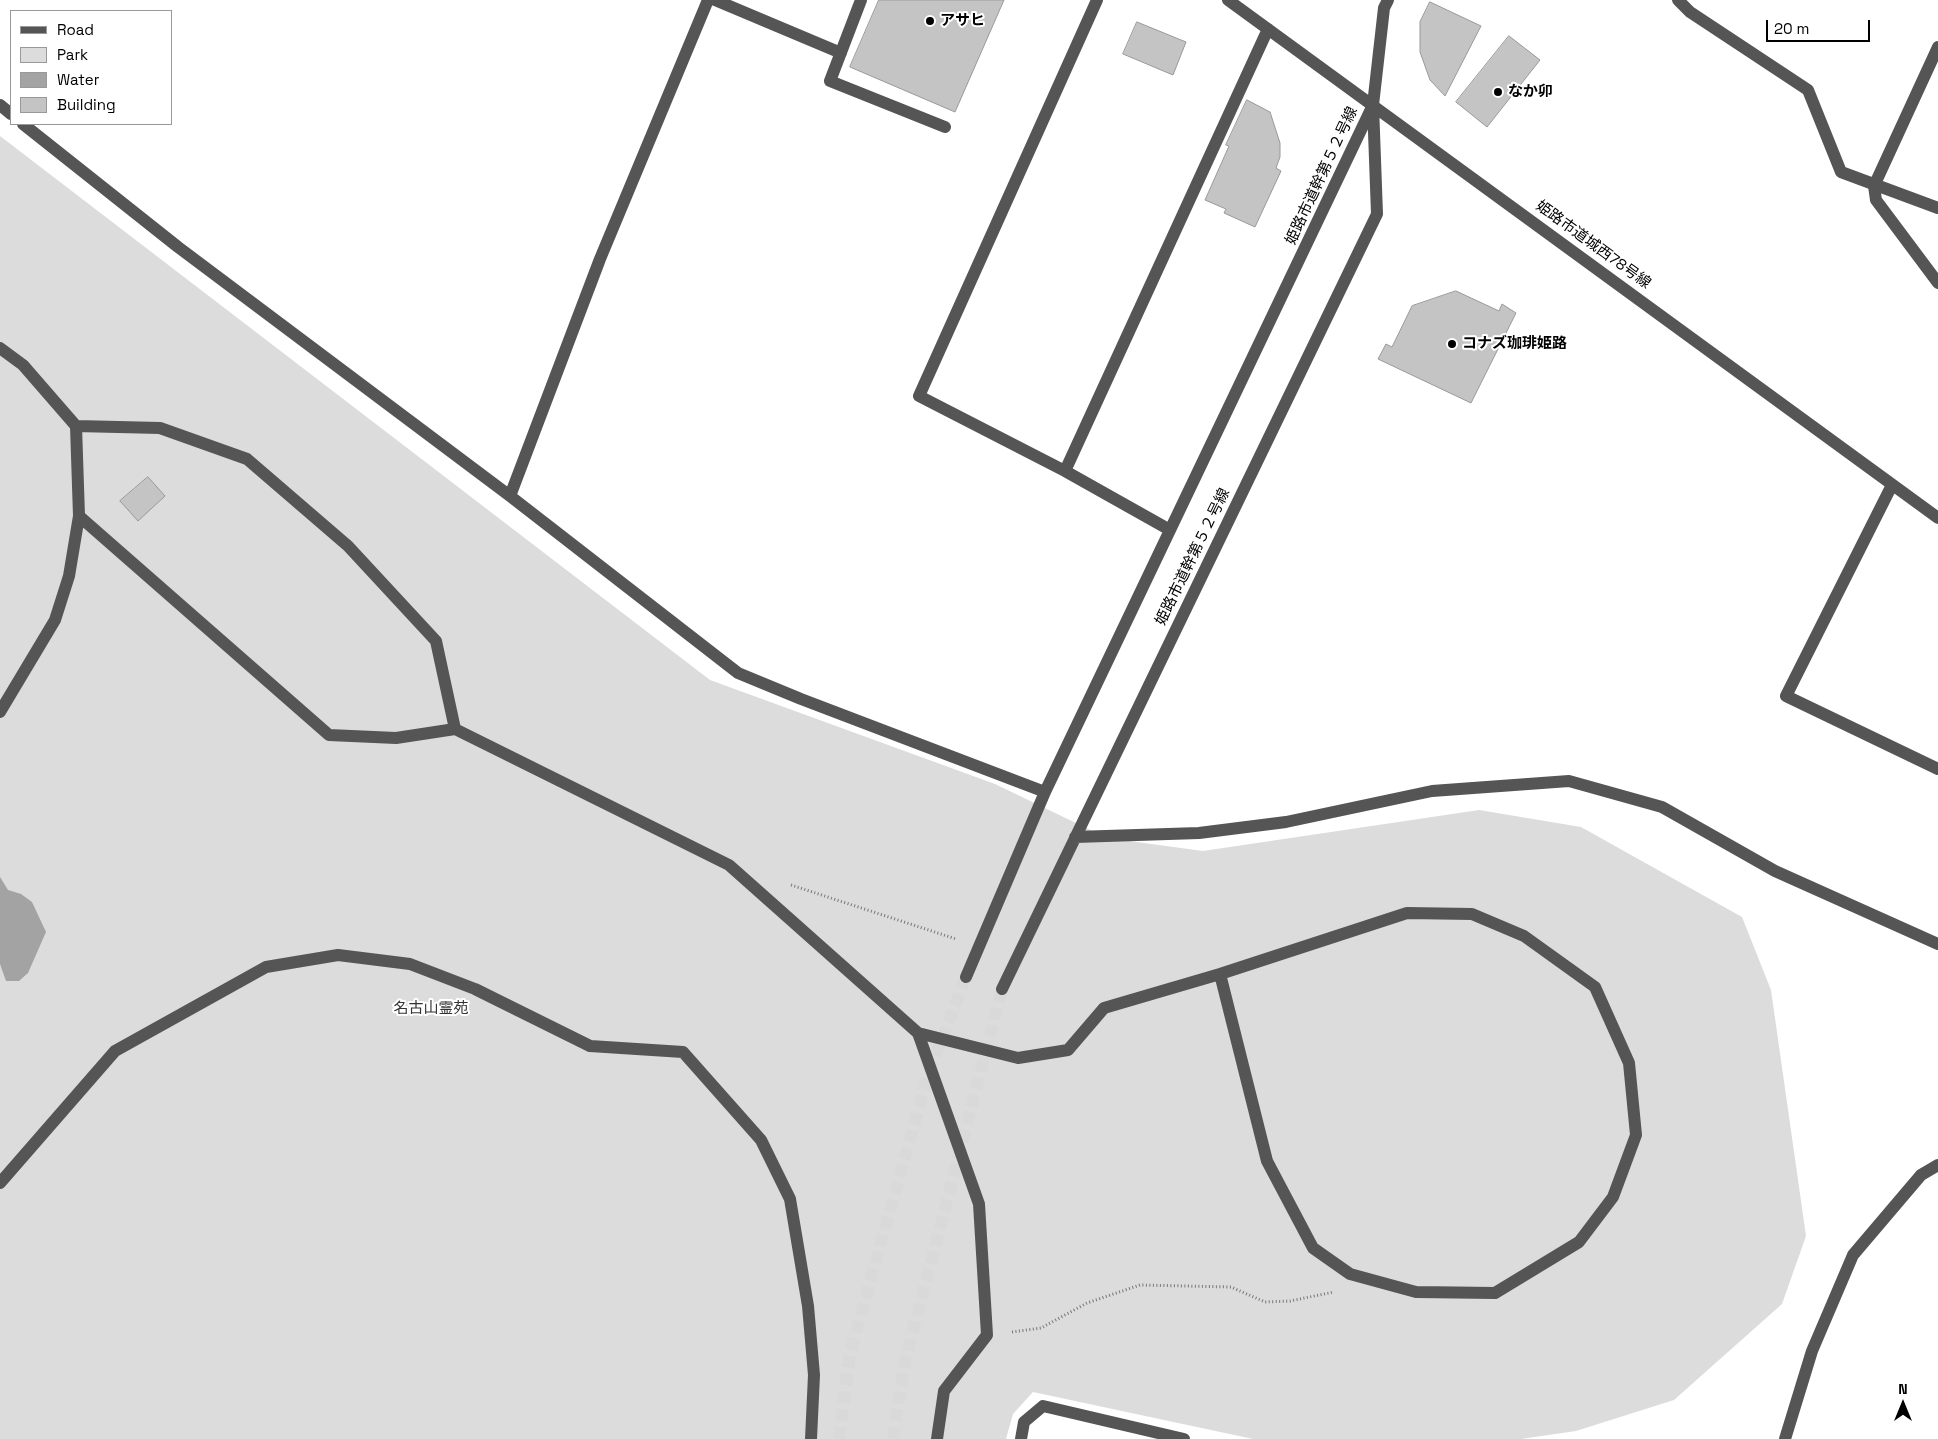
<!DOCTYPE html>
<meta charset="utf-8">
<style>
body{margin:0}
#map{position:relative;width:1938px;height:1439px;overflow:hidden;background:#fff;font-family:"Space Grotesk",sans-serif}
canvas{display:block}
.legend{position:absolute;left:10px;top:10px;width:162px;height:115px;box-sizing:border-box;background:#fff;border:1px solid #999;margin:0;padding:6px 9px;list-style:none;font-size:15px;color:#000}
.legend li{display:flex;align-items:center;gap:10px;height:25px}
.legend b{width:25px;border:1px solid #999}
.north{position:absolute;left:1878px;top:1379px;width:50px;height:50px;-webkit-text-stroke:4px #fff;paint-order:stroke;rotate:0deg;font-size:14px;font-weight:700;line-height:20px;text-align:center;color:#000}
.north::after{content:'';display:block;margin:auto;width:18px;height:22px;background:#000;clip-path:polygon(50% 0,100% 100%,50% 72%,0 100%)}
.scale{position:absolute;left:1766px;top:20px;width:104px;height:22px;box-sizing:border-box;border:2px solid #000;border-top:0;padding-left:6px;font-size:15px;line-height:18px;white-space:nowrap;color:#000;-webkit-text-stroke:4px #fff;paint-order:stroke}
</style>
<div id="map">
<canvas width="1938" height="1439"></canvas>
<ul class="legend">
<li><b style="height:6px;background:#555"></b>Road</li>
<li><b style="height:14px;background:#dcdcdc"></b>Park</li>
<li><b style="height:14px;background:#a3a3a3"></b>Water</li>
<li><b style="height:14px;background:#c4c4c4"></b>Building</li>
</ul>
<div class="north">N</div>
<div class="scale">20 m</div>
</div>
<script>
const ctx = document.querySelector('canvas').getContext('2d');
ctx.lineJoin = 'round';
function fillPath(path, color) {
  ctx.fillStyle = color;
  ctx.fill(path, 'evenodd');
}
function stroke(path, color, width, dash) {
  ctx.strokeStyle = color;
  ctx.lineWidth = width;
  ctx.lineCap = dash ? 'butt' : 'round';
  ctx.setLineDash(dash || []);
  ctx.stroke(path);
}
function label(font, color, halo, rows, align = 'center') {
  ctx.font = font + ' "Space Grotesk","Noto Sans JP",sans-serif';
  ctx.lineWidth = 4;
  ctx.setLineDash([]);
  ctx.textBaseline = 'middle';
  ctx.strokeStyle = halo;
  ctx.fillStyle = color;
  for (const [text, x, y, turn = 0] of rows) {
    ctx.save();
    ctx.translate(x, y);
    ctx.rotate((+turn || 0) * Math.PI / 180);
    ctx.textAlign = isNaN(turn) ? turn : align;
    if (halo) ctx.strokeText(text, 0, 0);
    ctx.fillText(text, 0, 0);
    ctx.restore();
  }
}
const green = new Path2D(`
 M 0,136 L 710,680 L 995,784 L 1107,838 L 1203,851 L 1479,810 L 1581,827 L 1742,917 L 1771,990 L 1806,1236 L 1782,1304 L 1674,1400 L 1576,1431 L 1521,1439 L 1253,1439 L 1033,1392 L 1013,1414 L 1006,1439 L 0,1439 Z`);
const water = new Path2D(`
 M 0,877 L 8,890 L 21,894 L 32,902 L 46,932 L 28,973 L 19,981 L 6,981 L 0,964 Z`);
const building = new Path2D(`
 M 879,0 L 1004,0 L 955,112 L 850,67 Z
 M 1430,2 L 1481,26 L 1445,96 L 1430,80 L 1420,52 L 1420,22 Z
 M 1137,22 L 1186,42 L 1173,75 L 1123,54 Z
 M 1509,36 L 1540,60 L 1487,127 L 1456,102 Z
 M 1247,100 L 1270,112 L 1280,143 L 1280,157 L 1276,168 L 1281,171 L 1255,227 L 1224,213 L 1226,209 L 1205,200 L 1229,146 L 1226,145 Z
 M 1456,291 L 1499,311 L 1502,304 L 1516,313 L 1471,403 L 1378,359 L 1386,344 L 1392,347 L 1412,306 Z
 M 148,477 L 165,496 L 138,521 L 120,501 Z`);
const minorTunnel = new Path2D(`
 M 839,1439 L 850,1353 L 929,1072 L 966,977
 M 893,1439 L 904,1366 L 1002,989`);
const path = new Path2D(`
 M 791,885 L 956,939
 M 1012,1332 L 1041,1328 L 1087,1303 L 1140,1285 L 1231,1287 L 1265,1302 L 1290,1301 L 1334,1292`);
const minor = new Path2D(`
 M 715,0 L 841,53
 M 861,0 L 830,81 L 945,127
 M 1097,0 L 919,396 L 1065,471 L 1170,530
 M 1228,0 L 1938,518
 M 1678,0 L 1690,12 L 1808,90 L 1841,172 L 1938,208
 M 1938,47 L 1874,186 L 1876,200 L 1938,283
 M 0,105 L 11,114
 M 23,124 L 178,247 L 510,496 L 738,673 L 801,699 L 1045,792
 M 0,348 L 23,365 L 76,426 L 79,516 L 69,576 L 55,620 L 0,712
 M 76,426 L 160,428 L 247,459 L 348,546 L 436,641 L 455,729 L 729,865 L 918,1033 L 979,1204 L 987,1335 L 944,1391 L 937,1439
 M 1065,471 L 1268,29
 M 1892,485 L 1786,696 L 1938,769
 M 510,496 L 600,259 L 708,0
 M 79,516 L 329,735 L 396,738 L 455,729
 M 1075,837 L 1199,833 L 1286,822 L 1432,791 L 1569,781 L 1662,807 L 1775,871 L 1938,944
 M 966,977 L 1045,792 L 1372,107
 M 1002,989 L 1377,214 L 1373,105 L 1384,8 L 1388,0
 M 918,1033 L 1018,1058 L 1068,1050 L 1104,1008 L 1220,974 L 1267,1161 L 1313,1248 L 1350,1274 L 1416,1292 L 1495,1293 L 1579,1242 L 1613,1197 L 1636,1135 L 1629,1063 L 1595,987 L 1524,936 L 1472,914 L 1407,913 L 1220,974
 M 0,1183 L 115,1051 L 266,967 L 338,955 L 410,964 L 475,989 L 590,1046 L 683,1052 L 761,1140 L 790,1199 L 808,1306 L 814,1375 L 811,1439
 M 1021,1439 L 1024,1422 L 1043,1406 L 1184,1439
 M 1785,1439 L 1812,1351 L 1853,1255 L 1921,1175 L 1938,1165`);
const markers = [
 [930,21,5,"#000"],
 [1498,92,5,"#000"],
 [1452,344,5,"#000"]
];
const poiNames = [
 ["アサヒ",940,21],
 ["なか卯",1508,92],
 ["コナズ珈琲姫路",1462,344]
];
const streetNames = [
 ["姫路市道幹第５２号線",1322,176,-65],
 ["姫路市道城西78号線",1593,245,36],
 ["姫路市道幹第５２号線",1193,557,-64]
];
const parkNames = [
 ["名古山霊苑",431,1009]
];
fillPath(green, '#dcdcdc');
fillPath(water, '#a3a3a3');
fillPath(building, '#c4c4c4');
stroke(building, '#999', 1);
stroke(minorTunnel, '#d9d9d9', 12, [12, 6]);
stroke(path, '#777', 3, [1, 2.5]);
stroke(minor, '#555', 12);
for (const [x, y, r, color] of markers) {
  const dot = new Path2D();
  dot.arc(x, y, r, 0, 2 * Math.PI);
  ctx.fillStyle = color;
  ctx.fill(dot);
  stroke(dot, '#fff', 2);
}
label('bold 15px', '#000', '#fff', poiNames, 'left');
label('15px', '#000', '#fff', streetNames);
label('15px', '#333', '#fff', parkNames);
</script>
